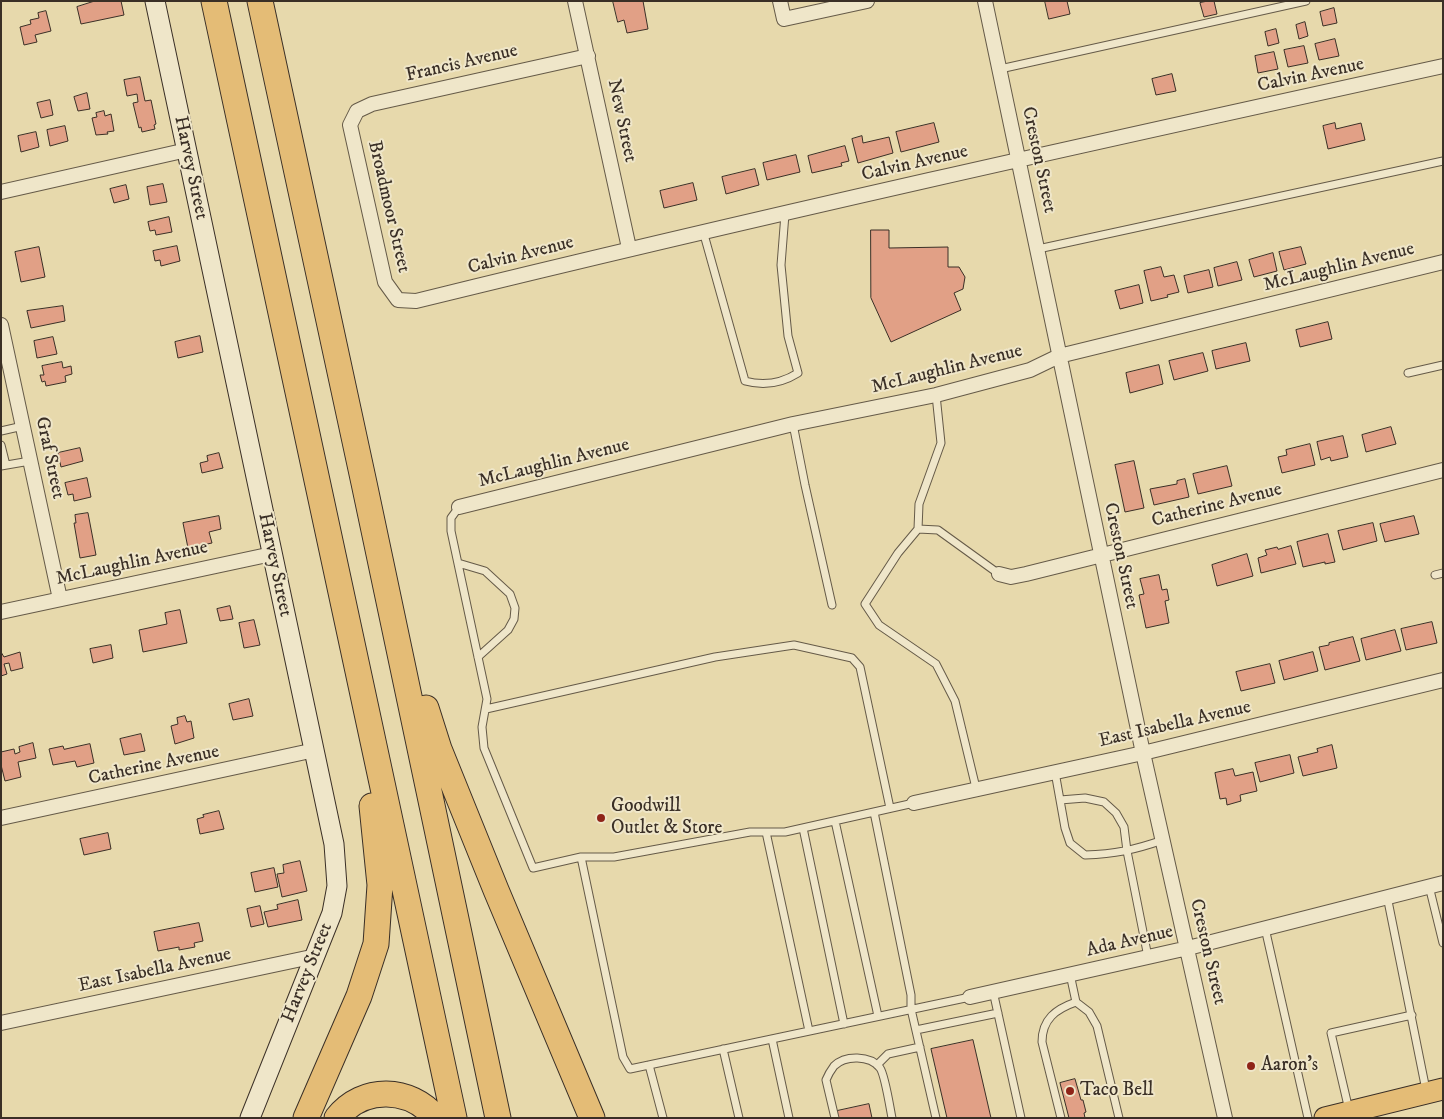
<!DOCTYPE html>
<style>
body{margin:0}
#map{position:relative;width:1444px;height:1119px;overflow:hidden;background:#e7d9ac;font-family:"IM FELL DW Pica",serif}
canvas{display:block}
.frame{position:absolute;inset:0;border:2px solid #3a2f26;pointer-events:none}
</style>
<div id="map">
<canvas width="1444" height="1119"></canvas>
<div class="frame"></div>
</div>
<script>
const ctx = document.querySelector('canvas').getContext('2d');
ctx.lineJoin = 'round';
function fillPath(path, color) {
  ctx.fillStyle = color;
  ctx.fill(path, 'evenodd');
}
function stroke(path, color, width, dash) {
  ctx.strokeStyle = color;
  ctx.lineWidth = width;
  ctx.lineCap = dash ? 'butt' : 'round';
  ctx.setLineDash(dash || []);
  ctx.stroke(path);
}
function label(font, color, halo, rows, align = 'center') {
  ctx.font = font + ' "IM FELL DW Pica",serif';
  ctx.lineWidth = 4;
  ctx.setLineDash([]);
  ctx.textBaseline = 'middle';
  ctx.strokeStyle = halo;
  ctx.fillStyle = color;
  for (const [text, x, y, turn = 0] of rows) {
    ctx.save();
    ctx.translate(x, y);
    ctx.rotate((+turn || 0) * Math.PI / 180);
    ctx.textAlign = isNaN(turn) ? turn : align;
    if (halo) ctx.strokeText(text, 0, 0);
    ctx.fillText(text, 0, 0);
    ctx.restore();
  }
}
const building = new Path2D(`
 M 95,1 L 121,1 L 124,15 L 81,24 L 77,7 Z
 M 613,1 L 643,1 L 648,29 L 627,33 L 624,20 L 618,22 Z
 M 1045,1 L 1067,1 L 1070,14 L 1049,19 Z
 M 1208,1 L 1214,1 L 1217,14 L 1204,17 L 1200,3 Z
 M 1334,8 L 1337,23 L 1323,26 L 1320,12 Z
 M 46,11 L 51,31 L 35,35 L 37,42 L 24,45 L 20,27 L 31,24 L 30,20 L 39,18 L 38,13 Z
 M 1305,22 L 1308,36 L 1299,39 L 1296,25 Z
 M 1276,29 L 1279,43 L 1268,46 L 1265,32 Z
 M 1335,39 L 1339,56 L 1319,60 L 1315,44 Z
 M 1304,46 L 1308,63 L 1288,67 L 1284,50 Z
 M 1274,52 L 1278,69 L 1258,73 L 1255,56 Z
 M 1172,74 L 1176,91 L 1156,95 L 1152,79 Z
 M 140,77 L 145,101 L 151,100 L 156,124 L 154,125 L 155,129 L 142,132 L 141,127 L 139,128 L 133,103 L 138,102 L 137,94 L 127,96 L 124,80 Z
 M 87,93 L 90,109 L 78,111 L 74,97 Z
 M 50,100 L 53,115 L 41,118 L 37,103 Z
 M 104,111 L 105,116 L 111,114 L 114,131 L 107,132 L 108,134 L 96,135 L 92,118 L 97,117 L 96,113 Z
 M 934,123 L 939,142 L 901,152 L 896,132 Z
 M 1335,123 L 1336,129 L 1361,123 L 1365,140 L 1328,149 L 1323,126 Z
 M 65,126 L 68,141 L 50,146 L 47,130 Z
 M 36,132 L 39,147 L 21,152 L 18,136 Z
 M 862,136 L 863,143 L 889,137 L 893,153 L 858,163 L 852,139 Z
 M 845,146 L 849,161 L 841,163 L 842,166 L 812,173 L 808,156 Z
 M 796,155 L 800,172 L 767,180 L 763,163 Z
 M 755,169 L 759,185 L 726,194 L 722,177 Z
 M 693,183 L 697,200 L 664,208 L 660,191 Z
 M 163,184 L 167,202 L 150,205 L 147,187 Z
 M 126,185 L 129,199 L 114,203 L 110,189 Z
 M 169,217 L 172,232 L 156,235 L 155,230 L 150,231 L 148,222 Z
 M 871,230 L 889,230 L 889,248 L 948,247 L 948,267 L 959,267 L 965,277 L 963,289 L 954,293 L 961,310 L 891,342 L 871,298 Z
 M 177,246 L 180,261 L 161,266 L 160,260 L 155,261 L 153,251 Z
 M 39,247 L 45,277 L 21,282 L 15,252 Z
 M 1301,247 L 1306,264 L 1284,270 L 1279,252 Z
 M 1273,253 L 1277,271 L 1254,277 L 1249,260 Z
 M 1237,262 L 1242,280 L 1218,286 L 1214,268 Z
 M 1161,267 L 1164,277 L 1174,275 L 1179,292 L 1167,295 L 1168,297 L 1151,301 L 1144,271 Z
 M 1209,270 L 1213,287 L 1188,293 L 1184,276 Z
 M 1139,285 L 1143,303 L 1120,309 L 1115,291 Z
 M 63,306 L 65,321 L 31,328 L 27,311 Z
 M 1328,322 L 1332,339 L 1300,347 L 1296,330 Z
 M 200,336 L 203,352 L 178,358 L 175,342 Z
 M 53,337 L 57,354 L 37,358 L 34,341 Z
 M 1246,343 L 1250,361 L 1216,369 L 1212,351 Z
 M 1203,353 L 1208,371 L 1174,380 L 1169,361 Z
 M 62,362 L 63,368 L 71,366 L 72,374 L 65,376 L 66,382 L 46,386 L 45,381 L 42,382 L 40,375 L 44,375 L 42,366 Z
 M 1159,365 L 1163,384 L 1130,393 L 1126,373 Z
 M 1391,427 L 1396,444 L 1366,452 L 1362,435 Z
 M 1343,436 L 1348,457 L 1331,461 L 1330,457 L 1321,460 L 1317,442 Z
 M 1310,444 L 1315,465 L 1282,473 L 1278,457 L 1287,455 L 1286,450 Z
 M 80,448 L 83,461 L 61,467 L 58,453 Z
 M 219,453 L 223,468 L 202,473 L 200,463 L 208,461 L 207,456 Z
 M 1134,461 L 1144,508 L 1125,512 L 1115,465 Z
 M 1227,466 L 1232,486 L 1198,494 L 1193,474 Z
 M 87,478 L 91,497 L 74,501 L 73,494 L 68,495 L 65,483 Z
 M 1185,479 L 1189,497 L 1154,505 L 1150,489 L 1177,484 L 1177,481 Z
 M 88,513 L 96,555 L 80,558 L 74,523 L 76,523 L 75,515 Z
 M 219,516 L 221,529 L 209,532 L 212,543 L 188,548 L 183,523 Z
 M 1414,516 L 1419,534 L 1385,542 L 1380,524 Z
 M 1373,523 L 1377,541 L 1343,550 L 1338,531 Z
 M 1328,534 L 1335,562 L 1325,564 L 1325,562 L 1303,567 L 1297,542 Z
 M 1291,546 L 1296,564 L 1261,573 L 1258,558 L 1267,555 L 1265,550 L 1277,547 L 1278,549 Z
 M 1247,554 L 1253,576 L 1217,586 L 1212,565 Z
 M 1159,575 L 1162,590 L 1167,589 L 1169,600 L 1165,601 L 1169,623 L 1146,628 L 1139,595 L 1144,594 L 1140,579 Z
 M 230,606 L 233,619 L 220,621 L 217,609 Z
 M 180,610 L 187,643 L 143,652 L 139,630 L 167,624 L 165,613 Z
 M 254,620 L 260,645 L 244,648 L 239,623 Z
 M 1432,622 L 1437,643 L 1406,650 L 1401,629 Z
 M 1395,630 L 1401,651 L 1366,660 L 1361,639 Z
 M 1353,637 L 1360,661 L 1325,670 L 1319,647 L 1329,645 L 1329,643 Z
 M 111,645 L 113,658 L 93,663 L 90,649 Z
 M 1,652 L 4,657 L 20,652 L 23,668 L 11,671 L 9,663 L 4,664 L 7,674 L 1,676 Z
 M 1313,652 L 1318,671 L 1284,680 L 1279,661 Z
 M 1270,664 L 1275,683 L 1241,691 L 1236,672 Z
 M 249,699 L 253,716 L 233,720 L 229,704 Z
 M 185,716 L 187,722 L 191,721 L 194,738 L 175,744 L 171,726 L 178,724 L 177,718 Z
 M 141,734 L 145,751 L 124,755 L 120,739 Z
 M 33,743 L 36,758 L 18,762 L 21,777 L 5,781 L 1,765 L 1,752 L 14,749 L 15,754 L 20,752 L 19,747 Z
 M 90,744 L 94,763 L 77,767 L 75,761 L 53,765 L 49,749 L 63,746 L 64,749 Z
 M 1332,745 L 1337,768 L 1303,776 L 1298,757 L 1318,752 L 1317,749 Z
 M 1290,755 L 1294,773 L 1260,782 L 1255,763 Z
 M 1233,769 L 1235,776 L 1253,772 L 1257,791 L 1240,795 L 1241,801 L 1227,805 L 1226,798 L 1220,799 L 1215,773 Z
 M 219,811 L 224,829 L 200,834 L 197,819 L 204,817 L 203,815 Z
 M 108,833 L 111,849 L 84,855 L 80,839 Z
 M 300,861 L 307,891 L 282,897 L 277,874 L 284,873 L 283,865 Z
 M 274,868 L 278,887 L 255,892 L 251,873 Z
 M 298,900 L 302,920 L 268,927 L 264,912 L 278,909 L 277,905 Z
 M 260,906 L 264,924 L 251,927 L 247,909 Z
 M 199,923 L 203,941 L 194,943 L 195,947 L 179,950 L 179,947 L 158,951 L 154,932 Z
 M 973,1040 L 991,1118 L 947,1118 L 931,1049 Z
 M 1075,1079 L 1081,1100 L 1083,1100 L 1086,1112 L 1084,1113 L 1085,1118 L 1069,1118 L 1060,1083 Z
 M 869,1104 L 872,1118 L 838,1118 L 837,1111 Z`);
const lane = new Path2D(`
 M 1000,69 L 1306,1
 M 703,231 L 745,381 C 763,386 782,383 798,373 L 788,336 L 781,265 L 785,214
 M 1038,249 L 1443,161
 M 1408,373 L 1443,365
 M 793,424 L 805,485 L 832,605
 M 1,431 L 23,426
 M 1,445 L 6,465
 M 1,466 L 30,461
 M 459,507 L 451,518 L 451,531 L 487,699 L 482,727 L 484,748 L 533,868 L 581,857 L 614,857 L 750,832 L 785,832 L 914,803
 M 918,529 L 919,504 L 941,443 L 936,395
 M 458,563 L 485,571 L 510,594 L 515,608 L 514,619 L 508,630 L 478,657
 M 1435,575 L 1443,573
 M 486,709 L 715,657 L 794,645 L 852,658 L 860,667 L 890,808
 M 1055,772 L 1065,828 L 1070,843 L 1085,855 C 1115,854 1134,850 1163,840
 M 976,788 L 955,701 L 936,664 L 879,625 L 865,604 L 898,553 L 918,529 L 938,530 L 999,574
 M 1060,800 L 1085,798 L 1104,802 L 1116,813 L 1124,827 L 1127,851 L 1148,957
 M 874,812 L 911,995 L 911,1009 L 936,1118
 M 835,821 L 878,1016
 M 803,828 L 844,1024
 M 766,832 L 809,1031
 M 581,857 L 623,1057 L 630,1069 L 970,997
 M 1429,886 L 1443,943
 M 1387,896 L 1426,1090
 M 1265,928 L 1308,1118
 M 1070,974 L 1076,1002 L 1089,1012 L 1097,1026 L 1119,1118
 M 993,991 L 1021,1118
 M 916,1030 L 998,1013
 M 772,1039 L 789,1118
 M 723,1049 L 739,1118
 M 649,1065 L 663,1118
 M 877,1065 L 888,1054 L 920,1047
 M 1349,1110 L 1331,1033 L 1412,1015
 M 835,1118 L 826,1080 C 828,1075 831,1070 834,1066 C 845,1055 870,1055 880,1068 C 885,1075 890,1108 892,1118
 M 1061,1118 L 1042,1042 C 1042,1019 1056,1009 1076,1002`);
const street = new Path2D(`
 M 575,1 L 629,248
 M 780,1 L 784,19 L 867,1
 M 985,1 L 1143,753 L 1225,1118
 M 588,56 L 372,104 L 357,111 L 350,125 L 385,282 L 398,300 L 416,301 C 757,217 1100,141 1443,66
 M 1,192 L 187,150
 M 1,325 L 60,599
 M 459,507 L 793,424 L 936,395 L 1030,370 L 1059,356 L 1443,262
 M 999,574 L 1011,577 L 1026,574 L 1443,470
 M 1,612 L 272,554
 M 914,803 L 1143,753 L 1443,680
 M 1,818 L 315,750
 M 970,997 L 1188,948 L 1443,883
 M 1,1023 L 316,956`);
const secondary = new Path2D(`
 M 155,1 L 334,844 L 337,886 L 332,913 L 250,1118`);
const primary = new Path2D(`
 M 1325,1118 L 1443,1089`);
const highway = new Path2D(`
 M 214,1 L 454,1118
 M 260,1 L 364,483 L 498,1118
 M 426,708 L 439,749 L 496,890 L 592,1118
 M 306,1118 L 359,996 L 376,944 L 380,885 L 372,806
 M 337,1118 C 363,1085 410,1087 436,1118`);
const markers = [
 [601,818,5,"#8f2418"],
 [1251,1066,5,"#8f2418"],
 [1070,1091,5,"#8f2418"]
];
const streetNames = [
 ["Francis Avenue",462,64,-13],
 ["Calvin Avenue",1311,76,-12],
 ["New Street",621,121,78],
 ["Creston Street",1038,160,78],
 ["Calvin Avenue",915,164,-13],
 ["Harvey Street",190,168,78],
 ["Broadmoor Street",388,207,77],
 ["Calvin Avenue",521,256,-14],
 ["McLaughlin Avenue",1339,268,-14],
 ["McLaughlin Avenue",947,370,-14],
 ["Graf Street",49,458,78],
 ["McLaughlin Avenue",554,464,-14],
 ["Catherine Avenue",1217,506,-14],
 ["Creston Street",1120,556,78],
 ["McLaughlin Avenue",132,564,-12],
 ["Harvey Street",274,565,78],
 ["East Isabella Avenue",1175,725,-13],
 ["Catherine Avenue",154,766,-12],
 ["Ada Avenue",1130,942,-13],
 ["Creston Street",1207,952,77],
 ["East Isabella Avenue",155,971,-12],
 ["Harvey Street",308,973,-68]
];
const poiNames = [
 ["Goodwill",611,807],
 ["Outlet & Store",611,829],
 ["Aaron's",1261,1066],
 ["Taco Bell",1080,1091]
];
fillPath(building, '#e1a086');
stroke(building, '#3a2f26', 1);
stroke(lane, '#655a48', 9);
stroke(street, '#655a48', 16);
stroke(secondary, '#3a2f26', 21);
stroke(primary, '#3a2f26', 23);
stroke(highway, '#3a2f26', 27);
stroke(lane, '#efe6c9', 7);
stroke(street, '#efe6c9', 14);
stroke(secondary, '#efe6c9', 19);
stroke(primary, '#e4bc76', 21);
stroke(highway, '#e4bc76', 25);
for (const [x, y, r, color] of markers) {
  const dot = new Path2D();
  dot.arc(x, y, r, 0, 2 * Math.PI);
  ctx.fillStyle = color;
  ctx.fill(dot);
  stroke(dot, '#efe6c9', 2);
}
label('19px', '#3a2f26', '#efe6c9', streetNames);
label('19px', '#3a2f26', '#efe6c9', poiNames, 'left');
</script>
